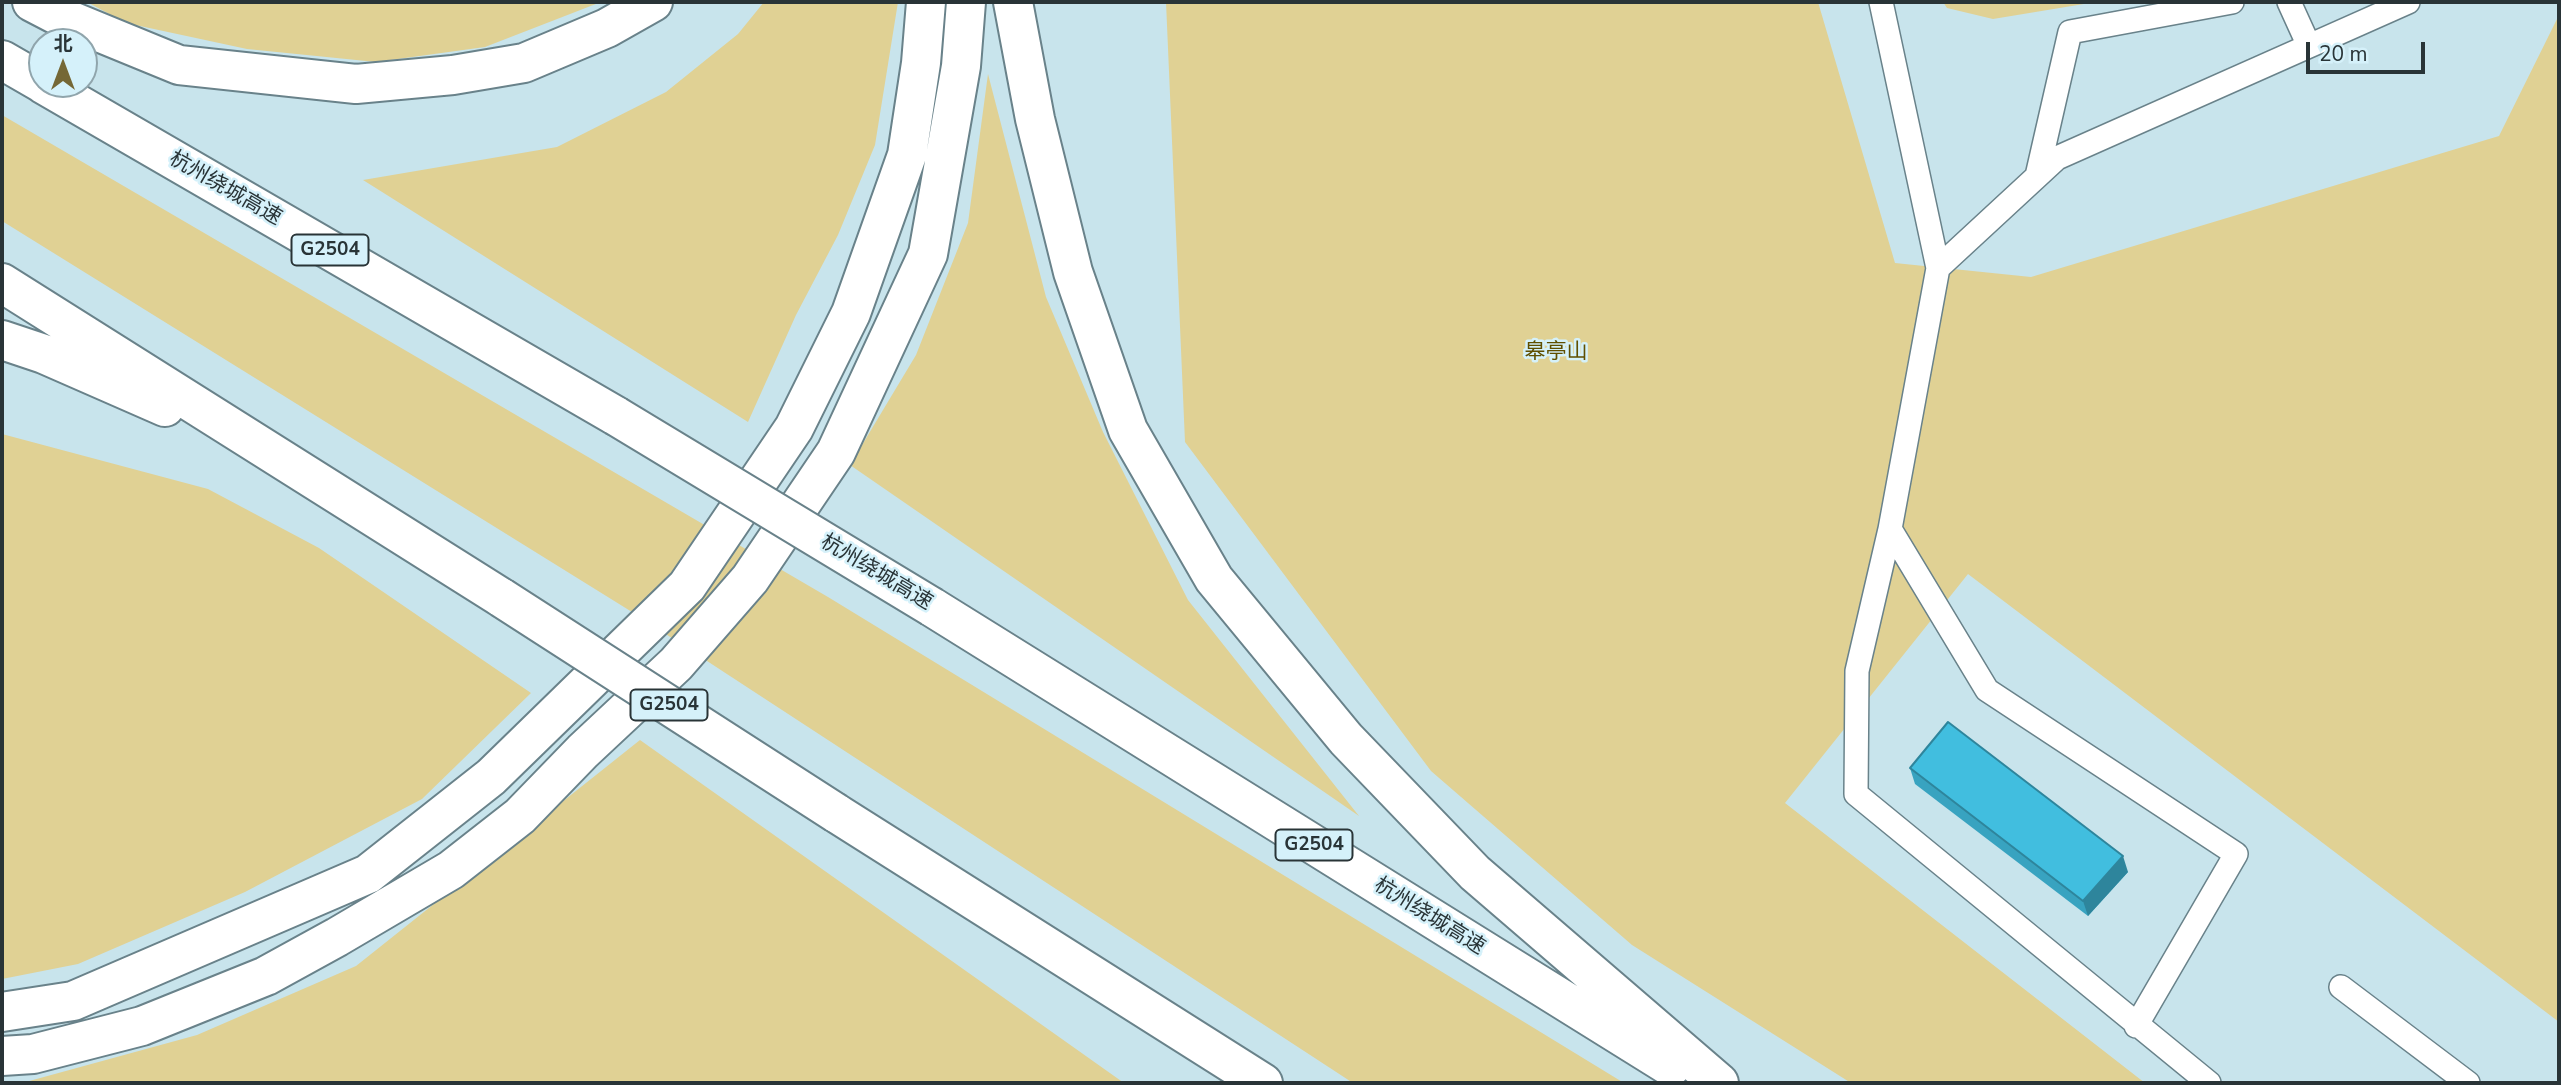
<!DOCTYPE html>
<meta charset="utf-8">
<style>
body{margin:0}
#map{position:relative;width:2561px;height:1085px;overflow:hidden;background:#c8e4ec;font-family:"Nunito Sans","Noto Sans SC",sans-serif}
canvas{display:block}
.frame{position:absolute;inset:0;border:4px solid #293437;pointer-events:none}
.north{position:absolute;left:28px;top:28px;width:70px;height:70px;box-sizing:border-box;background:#d5f1fa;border:2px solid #90a5ac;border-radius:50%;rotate:0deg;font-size:19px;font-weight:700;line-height:28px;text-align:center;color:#293437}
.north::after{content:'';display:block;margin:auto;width:24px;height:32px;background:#756836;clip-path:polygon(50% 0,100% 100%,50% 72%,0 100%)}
.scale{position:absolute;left:2306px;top:42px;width:119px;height:32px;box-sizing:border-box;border:4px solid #293437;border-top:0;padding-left:9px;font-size:21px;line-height:24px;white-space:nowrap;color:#293437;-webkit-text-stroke:5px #d5f1fa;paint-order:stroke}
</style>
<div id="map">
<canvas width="2561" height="1085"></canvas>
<div class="frame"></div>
<div class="north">北</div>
<div class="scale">20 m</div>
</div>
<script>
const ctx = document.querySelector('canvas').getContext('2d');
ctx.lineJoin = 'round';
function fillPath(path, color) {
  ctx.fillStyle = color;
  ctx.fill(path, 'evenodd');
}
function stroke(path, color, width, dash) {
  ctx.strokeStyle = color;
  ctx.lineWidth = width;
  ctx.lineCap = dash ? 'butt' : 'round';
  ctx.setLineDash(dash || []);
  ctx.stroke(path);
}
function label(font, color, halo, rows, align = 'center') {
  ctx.font = font + ' "Nunito Sans","Noto Sans SC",sans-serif';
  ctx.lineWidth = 5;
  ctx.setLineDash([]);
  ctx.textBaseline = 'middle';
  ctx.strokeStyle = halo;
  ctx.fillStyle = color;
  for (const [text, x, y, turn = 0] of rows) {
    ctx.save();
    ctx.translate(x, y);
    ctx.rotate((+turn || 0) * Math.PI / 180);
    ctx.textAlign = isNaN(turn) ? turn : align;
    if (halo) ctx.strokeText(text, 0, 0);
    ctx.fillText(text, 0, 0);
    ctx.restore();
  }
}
const green = new Path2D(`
 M 87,2 L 601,2 L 485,47 L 376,62 L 247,49 L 126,23 Z
 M 764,2 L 898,2 L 875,145 L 838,235 L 796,315 L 748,422 L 363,180 L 557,147 L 666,92 L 738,34 Z
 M 1166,2 L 1818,2 L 1895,263 L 2031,277 L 2499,136 L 2559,15 L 2559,1022 L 1968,574 L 1785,803 L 2145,1083 L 1851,1083 L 1632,945 L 1431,771 L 1185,442 Z
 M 1943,2 L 2096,2 L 1993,19 L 1947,8 Z
 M 988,74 L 1046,297 L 1103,432 L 1188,600 L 1359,816 L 850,465 L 916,355 L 968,223 Z
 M 2,115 L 828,597 L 1624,1083 L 1353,1083 L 632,612 L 2,221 Z
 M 2,434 L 208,489 L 319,548 L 531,693 L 422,799 L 245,892 L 78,964 L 2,979 Z
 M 640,740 L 1124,1083 L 22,1083 L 197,1035 L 356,966 Z`);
const lane = new Path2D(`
 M 1881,2 L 1938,268 L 1890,529 L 1857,671 L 1856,794 L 2209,1083
 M 2289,2 L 2309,46
 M 2037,176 L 2070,32 L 2232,2
 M 1938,268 L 2057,158 L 2408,2
 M 1890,529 L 1987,690 L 2236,854 L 2136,1026
 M 2341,987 L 2468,1083`);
const highway = new Path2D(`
 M 32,2 L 57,15 L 179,65 L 356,84 L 453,75 L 524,63 L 607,28 L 653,2
 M 1013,2 L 1035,119 L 1073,272 L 1128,430 L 1214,579 L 1346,739 L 1475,873 L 1719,1083
 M 2,60 L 42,83
 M 43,84 L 616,416
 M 2,283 L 502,598
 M 2,340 L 44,354 L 165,407
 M 932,607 L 1671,1067
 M 836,813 L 1263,1083
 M 2,1012 L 73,1001 L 368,874 L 491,777 L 687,586 L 794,428 L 851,313 L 907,155 L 921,63 L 926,2
 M 2,1056 L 33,1054 L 142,1026 L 266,976 L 337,937 L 451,870 L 520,816 L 583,751 L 676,664 L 750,579 L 836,452 L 928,254 L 961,66 L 966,2`);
const highwayBridge = new Path2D(`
 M 616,416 L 932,607
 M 502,598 L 836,813`);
const wall = new Path2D(`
 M 1910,768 L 2128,872 L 2088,916 L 1915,784 Z`);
const shadedWall = new Path2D(`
 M 2123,856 L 2128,872 L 2088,916 L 2083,901 Z`);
const building = new Path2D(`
 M 1948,722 L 2123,856 L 2083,901 L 1910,768 Z`);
const shields = [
 [330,250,77],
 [669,705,77],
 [1314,845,77]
];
const shieldNames = [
 ["G2504",330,250],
 ["G2504",669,705],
 ["G2504",1314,845]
];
const streetNames = [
 ["杭州绕城高速",225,189,30],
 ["杭州绕城高速",876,573,31],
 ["杭州绕城高速",1429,917,32]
];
const parkNames = [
 ["皋亭山",1556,353]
];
fillPath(green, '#e0d194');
stroke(lane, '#69828a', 26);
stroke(highway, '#69828a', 42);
stroke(lane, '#fff', 23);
stroke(highway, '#fff', 38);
stroke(highwayBridge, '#69828a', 42, []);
stroke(highwayBridge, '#fff', 38);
fillPath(wall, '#38a3c0');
fillPath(shadedWall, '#2e859c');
fillPath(building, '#41bedf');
stroke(building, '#2e859c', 2);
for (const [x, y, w] of shields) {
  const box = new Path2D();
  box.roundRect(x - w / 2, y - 15.5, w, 31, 5);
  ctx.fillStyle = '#d5f1fa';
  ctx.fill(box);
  stroke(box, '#293437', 2);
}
label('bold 19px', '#293437', null, shieldNames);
label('21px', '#293437', '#d5f1fa', streetNames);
label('21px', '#5f4f00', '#d5f1fa', parkNames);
</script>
